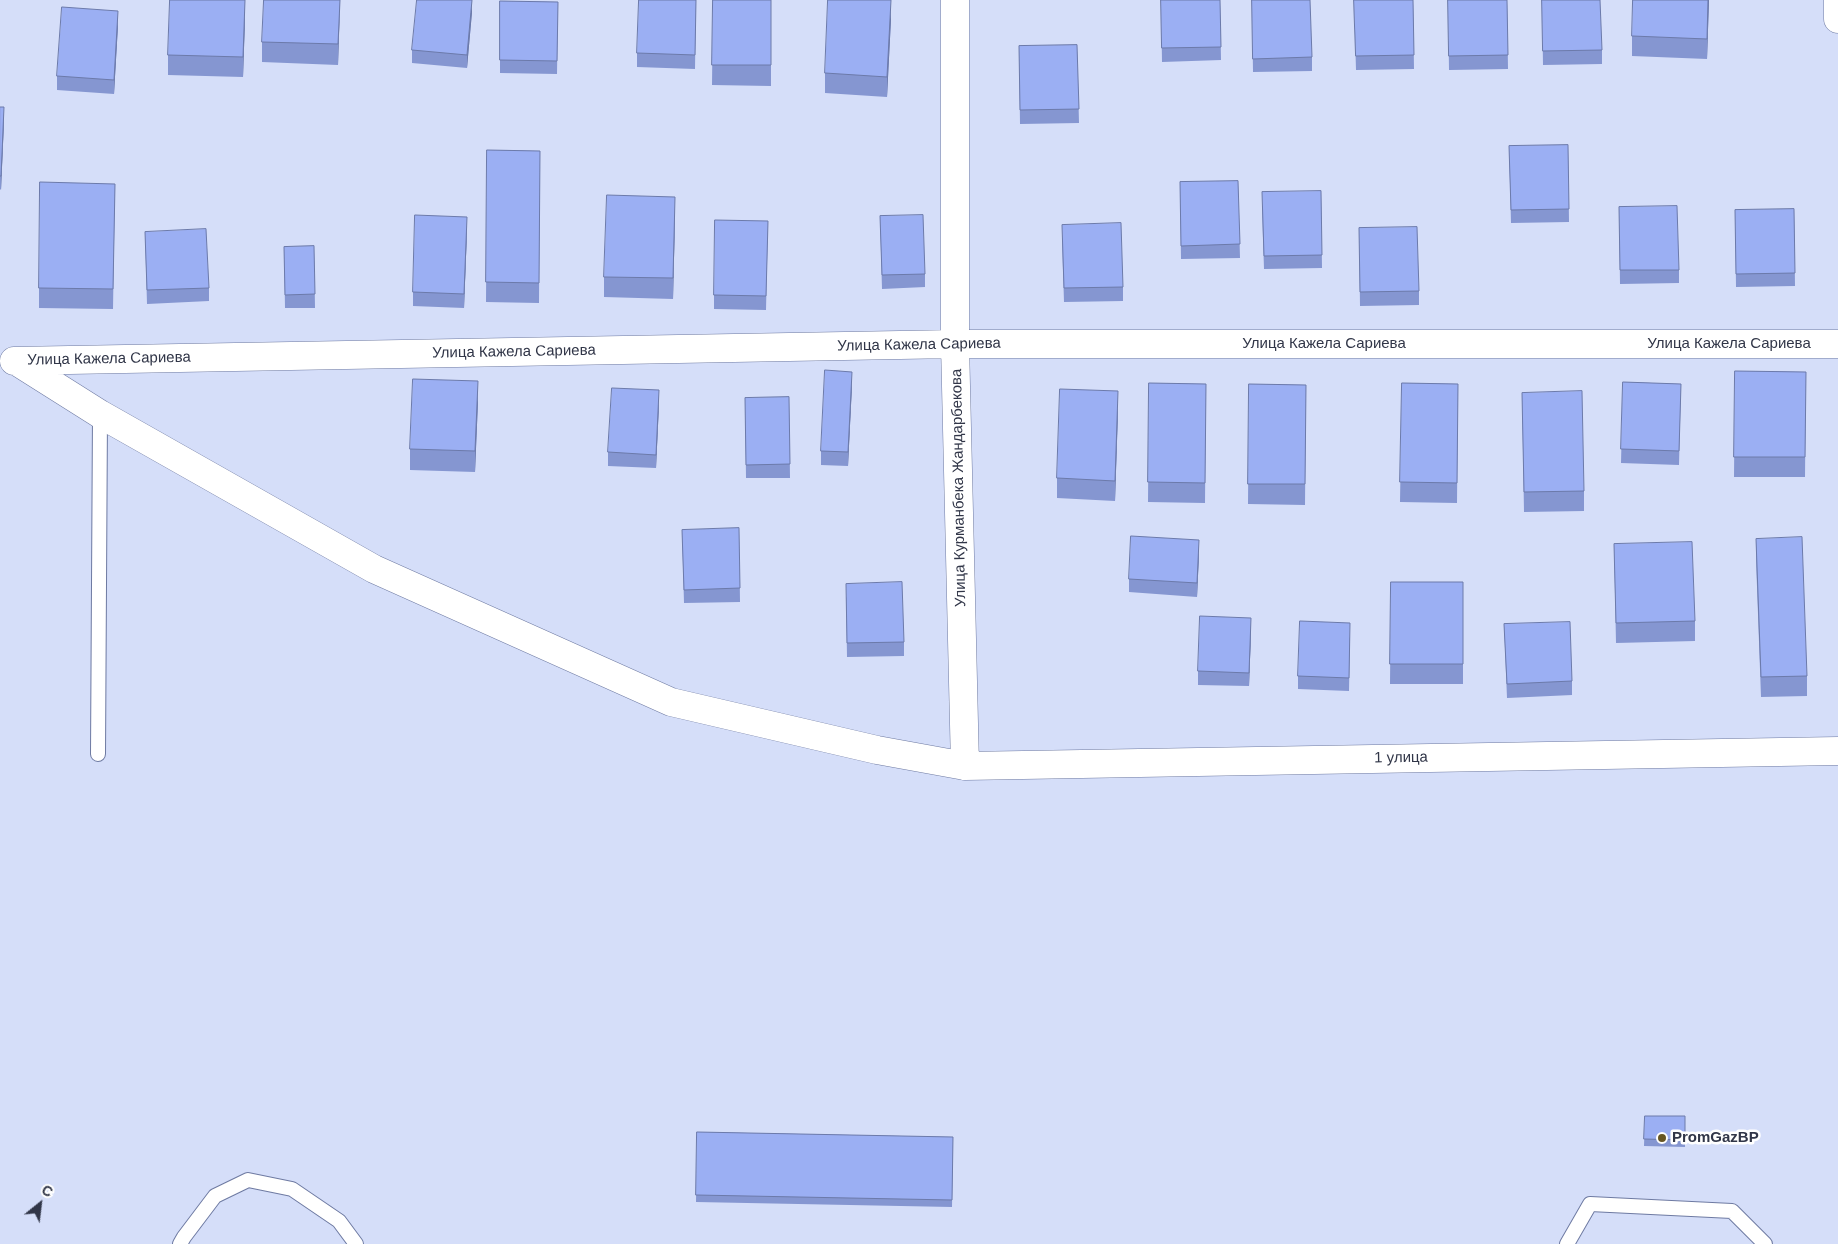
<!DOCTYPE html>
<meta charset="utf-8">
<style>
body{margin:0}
#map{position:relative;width:1838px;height:1244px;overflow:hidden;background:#d5def9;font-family:Arial,sans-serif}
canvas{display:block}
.north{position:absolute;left:15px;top:1179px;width:50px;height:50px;-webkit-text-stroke:4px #fff;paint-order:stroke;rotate:29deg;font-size:14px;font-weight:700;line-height:20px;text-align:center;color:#313648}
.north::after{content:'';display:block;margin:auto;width:18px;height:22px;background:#313648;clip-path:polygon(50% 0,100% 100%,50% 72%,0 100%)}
</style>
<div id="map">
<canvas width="1838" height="1244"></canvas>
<div class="north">С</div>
</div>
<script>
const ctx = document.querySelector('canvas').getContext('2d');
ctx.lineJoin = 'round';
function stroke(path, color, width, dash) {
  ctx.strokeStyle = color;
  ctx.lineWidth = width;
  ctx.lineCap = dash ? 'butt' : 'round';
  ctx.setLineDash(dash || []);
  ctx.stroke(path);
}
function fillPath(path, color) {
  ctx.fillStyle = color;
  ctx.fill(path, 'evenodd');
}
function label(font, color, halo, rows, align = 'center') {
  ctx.font = font + ' Arial,sans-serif';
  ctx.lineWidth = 5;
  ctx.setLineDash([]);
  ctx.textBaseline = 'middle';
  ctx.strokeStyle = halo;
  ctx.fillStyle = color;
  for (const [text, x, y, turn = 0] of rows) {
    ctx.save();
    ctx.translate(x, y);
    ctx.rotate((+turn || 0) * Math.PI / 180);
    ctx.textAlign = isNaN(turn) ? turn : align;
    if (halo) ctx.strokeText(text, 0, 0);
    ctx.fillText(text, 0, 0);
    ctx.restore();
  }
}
const lane = new Path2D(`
 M 98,754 L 100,414
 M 180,1244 L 184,1237 L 215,1196 L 248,1180 L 292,1189 L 339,1221 L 356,1244
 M 1567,1244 L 1590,1204 L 1732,1211 L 1765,1244`);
const street = new Path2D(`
 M 955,0 L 955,344 L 965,766
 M 1838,0 L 1838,19
 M 14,361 L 955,344 L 1838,344
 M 16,361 L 100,414 L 374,569 L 671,702 L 877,750 L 965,766 L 1838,751`);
const wall = new Path2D(`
 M 340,0 L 338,65 L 262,62 L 262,42 Z
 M 696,0 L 695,69 L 637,67 L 637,53 Z
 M 713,0 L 771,0 L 771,86 L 712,85 Z
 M 1161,0 L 1220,0 L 1221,60 L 1162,62 Z
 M 1252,0 L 1312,57 L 1312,71 L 1253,72 Z
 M 1354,0 L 1413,0 L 1414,69 L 1356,70 Z
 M 1448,0 L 1507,0 L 1508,69 L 1449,70 Z
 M 1542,0 L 1602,50 L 1602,64 L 1543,65 Z
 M 1709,0 L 1707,59 L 1632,56 L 1632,36 Z
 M 500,1 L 558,2 L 557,74 L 500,73 Z
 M 472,12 L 467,68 L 412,63 L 412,50 Z
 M 245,19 L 243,77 L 168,75 L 168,55 Z
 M 891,19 L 887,97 L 825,93 L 825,73 Z
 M 118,25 L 114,94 L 57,90 L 57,76 Z
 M 1077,45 L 1079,123 L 1020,124 L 1019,46 Z
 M 0,107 L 4,121 L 1,190 L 0,189 Z
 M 1568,145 L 1569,222 L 1511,223 L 1509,146 Z
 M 487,150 L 540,151 L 539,303 L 486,302 Z
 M 1238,181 L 1240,258 L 1181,259 L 1180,182 Z
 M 115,184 L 113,309 L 39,308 L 39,288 Z
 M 1321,191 L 1322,268 L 1264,269 L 1262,206 Z
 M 1619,207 L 1679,270 L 1679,283 L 1620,284 Z
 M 1794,209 L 1795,286 L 1736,287 L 1735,210 Z
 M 880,216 L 925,274 L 925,287 L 882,289 Z
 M 675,217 L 673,299 L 604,297 L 604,277 Z
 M 768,221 L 766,310 L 714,309 L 714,295 Z
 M 1359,228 L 1419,291 L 1419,305 L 1360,306 Z
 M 467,231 L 464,308 L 413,306 L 413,292 Z
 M 145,232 L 209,288 L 209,301 L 147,304 Z
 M 1062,238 L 1123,287 L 1123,301 L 1064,302 Z
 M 314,246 L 315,308 L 285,308 L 284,247 Z
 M 1735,371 L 1806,372 L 1805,477 L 1734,477 Z
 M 1623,382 L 1681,384 L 1679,465 L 1621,463 Z
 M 1149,383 L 1206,384 L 1205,503 L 1148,502 Z
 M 1402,383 L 1458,384 L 1457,503 L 1400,502 Z
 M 1249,384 L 1306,385 L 1305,505 L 1248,504 Z
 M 852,385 L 848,466 L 821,465 L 821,451 Z
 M 1522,393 L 1584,491 L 1584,511 L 1524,512 Z
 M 789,397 L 790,478 L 746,478 L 745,398 Z
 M 478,401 L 475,472 L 410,470 L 410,449 Z
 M 659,404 L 656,468 L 608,466 L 608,452 Z
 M 1118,411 L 1115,501 L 1057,498 L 1057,478 Z
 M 739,528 L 740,602 L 684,603 L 682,530 Z
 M 1756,539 L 1807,676 L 1807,696 L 1761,697 L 1756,559 Z
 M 1614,544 L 1695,621 L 1695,641 L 1616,643 Z
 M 1199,554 L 1197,597 L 1129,592 L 1129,579 Z
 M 1391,582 L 1463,582 L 1463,684 L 1390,684 Z
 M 846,597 L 904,642 L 904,656 L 847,657 Z
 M 1504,624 L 1572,681 L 1572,695 L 1507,698 Z
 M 1251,632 L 1249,686 L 1198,685 L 1198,671 Z
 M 1350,637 L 1349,691 L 1298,689 L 1298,676 Z
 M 1645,1116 L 1685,1116 L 1685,1147 L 1644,1146 Z
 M 697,1132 L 953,1137 L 952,1207 L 696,1202 Z`);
const shadedWall = new Path2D(`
 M 245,0 L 245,19 L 243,77 L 243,57 Z
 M 340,0 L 340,6 L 338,65 L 338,44 Z
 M 472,0 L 472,12 L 467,68 L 467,55 Z
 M 891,0 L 891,19 L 887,97 L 887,77 Z
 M 1708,0 L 1709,0 L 1707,59 L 1707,39 Z
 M 118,11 L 118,25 L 114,94 L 114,80 Z
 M 4,107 L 4,121 L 1,190 L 1,176 Z
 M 675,197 L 675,217 L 673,299 L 673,278 Z
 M 467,217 L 467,231 L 464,308 L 464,294 Z
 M 852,372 L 852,385 L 848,466 L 848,452 Z
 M 478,381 L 478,401 L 475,472 L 475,451 Z
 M 659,390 L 659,404 L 656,468 L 656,455 Z
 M 1118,391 L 1118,411 L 1115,501 L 1115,481 Z
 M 1199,540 L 1199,554 L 1197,597 L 1197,583 Z
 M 1251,618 L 1251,632 L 1249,686 L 1249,673 Z`);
const building = new Path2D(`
 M 170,0 L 245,0 L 243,57 L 168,55 Z
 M 264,0 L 340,0 L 338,44 L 262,42 Z
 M 417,0 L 472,0 L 467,55 L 412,50 Z
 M 639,0 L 696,0 L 695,55 L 637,53 Z
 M 713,0 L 771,0 L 771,65 L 712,65 Z
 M 828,0 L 891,0 L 887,77 L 825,73 Z
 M 1161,0 L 1220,0 L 1221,47 L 1162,48 Z
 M 1252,0 L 1310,0 L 1312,57 L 1253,59 Z
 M 1354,0 L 1413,0 L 1414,55 L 1356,56 Z
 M 1448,0 L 1507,0 L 1508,55 L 1449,56 Z
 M 1542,0 L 1600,0 L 1602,50 L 1543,51 Z
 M 1633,0 L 1708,0 L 1707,39 L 1632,36 Z
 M 500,1 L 558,2 L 557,61 L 500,60 Z
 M 62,7 L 118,11 L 114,80 L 57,76 Z
 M 1077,45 L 1079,109 L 1020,110 L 1019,46 Z
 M 0,107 L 4,107 L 1,176 L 0,176 Z
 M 1568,145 L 1569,209 L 1511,210 L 1509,146 Z
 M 487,150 L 540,151 L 539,283 L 486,282 Z
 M 1238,181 L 1240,244 L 1181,246 L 1180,182 Z
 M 40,182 L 115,184 L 113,289 L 39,288 Z
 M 1321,191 L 1322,255 L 1264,256 L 1262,192 Z
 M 607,195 L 675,197 L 673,278 L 604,277 Z
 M 1677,206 L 1679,270 L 1620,270 L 1619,207 Z
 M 1794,209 L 1795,273 L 1736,274 L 1735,210 Z
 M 415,215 L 467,217 L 464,294 L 413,292 Z
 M 923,215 L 925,274 L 882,275 L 880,216 Z
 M 715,220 L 768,221 L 766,296 L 714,295 Z
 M 1121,223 L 1123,287 L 1064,288 L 1062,225 Z
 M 1417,227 L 1419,291 L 1360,292 L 1359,228 Z
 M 206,229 L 209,288 L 147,290 L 145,232 Z
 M 314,246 L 315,294 L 285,295 L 284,247 Z
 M 825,370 L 852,372 L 848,452 L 821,451 Z
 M 1735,371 L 1806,372 L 1805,457 L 1734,457 Z
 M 413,379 L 478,381 L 475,451 L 410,449 Z
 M 1623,382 L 1681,384 L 1679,451 L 1621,449 Z
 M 1149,383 L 1206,384 L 1205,483 L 1148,482 Z
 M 1402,383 L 1458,384 L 1457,483 L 1400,482 Z
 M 1249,384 L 1306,385 L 1305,484 L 1248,484 Z
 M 612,388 L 659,390 L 656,455 L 608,452 Z
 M 1060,389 L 1118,391 L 1115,481 L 1057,478 Z
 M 1582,391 L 1584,491 L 1524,492 L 1522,393 Z
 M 789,397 L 790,464 L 746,465 L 745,398 Z
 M 739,528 L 740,588 L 684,590 L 682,530 Z
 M 1131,536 L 1199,540 L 1197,583 L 1129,579 Z
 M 1802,537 L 1807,676 L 1761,677 L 1756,539 Z
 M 1692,542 L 1695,621 L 1616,623 L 1614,544 Z
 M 902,582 L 904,642 L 847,643 L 846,584 Z
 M 1391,582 L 1463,582 L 1463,664 L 1390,664 Z
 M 1200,616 L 1251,618 L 1249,673 L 1198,671 Z
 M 1300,621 L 1350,623 L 1349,678 L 1298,676 Z
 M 1570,622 L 1572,681 L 1507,684 L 1504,624 Z
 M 1645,1116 L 1685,1116 L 1685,1140 L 1644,1139 Z
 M 697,1132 L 953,1137 L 952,1200 L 696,1195 Z`);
const markers = [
 [1662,1138,5,"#665523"]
];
const streetNames = [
 ["Улица Кажела Сариева",1324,344],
 ["Улица Кажела Сариева",1729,344],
 ["Улица Кажела Сариева",919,345,-1],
 ["Улица Кажела Сариева",514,352,-1],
 ["Улица Кажела Сариева",109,359,-1],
 ["Улица Курманбека Жандарбекова",959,488,-91],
 ["1 улица",1401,758,-1]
];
const poiNames = [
 ["PromGazBP",1672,1138]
];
stroke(lane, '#6e7aa2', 16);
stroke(street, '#6e7aa2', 29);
stroke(lane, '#fff', 14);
stroke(street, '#fff', 28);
fillPath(wall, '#8596d1');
fillPath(shadedWall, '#6c7aaa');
fillPath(building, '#9baff3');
stroke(building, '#6c7aaa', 1);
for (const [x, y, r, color] of markers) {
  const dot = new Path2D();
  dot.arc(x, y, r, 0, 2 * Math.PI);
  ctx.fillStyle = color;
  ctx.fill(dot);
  stroke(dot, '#fff', 2);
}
label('15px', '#313648', '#fff', streetNames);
label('bold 15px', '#313648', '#fff', poiNames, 'left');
</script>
